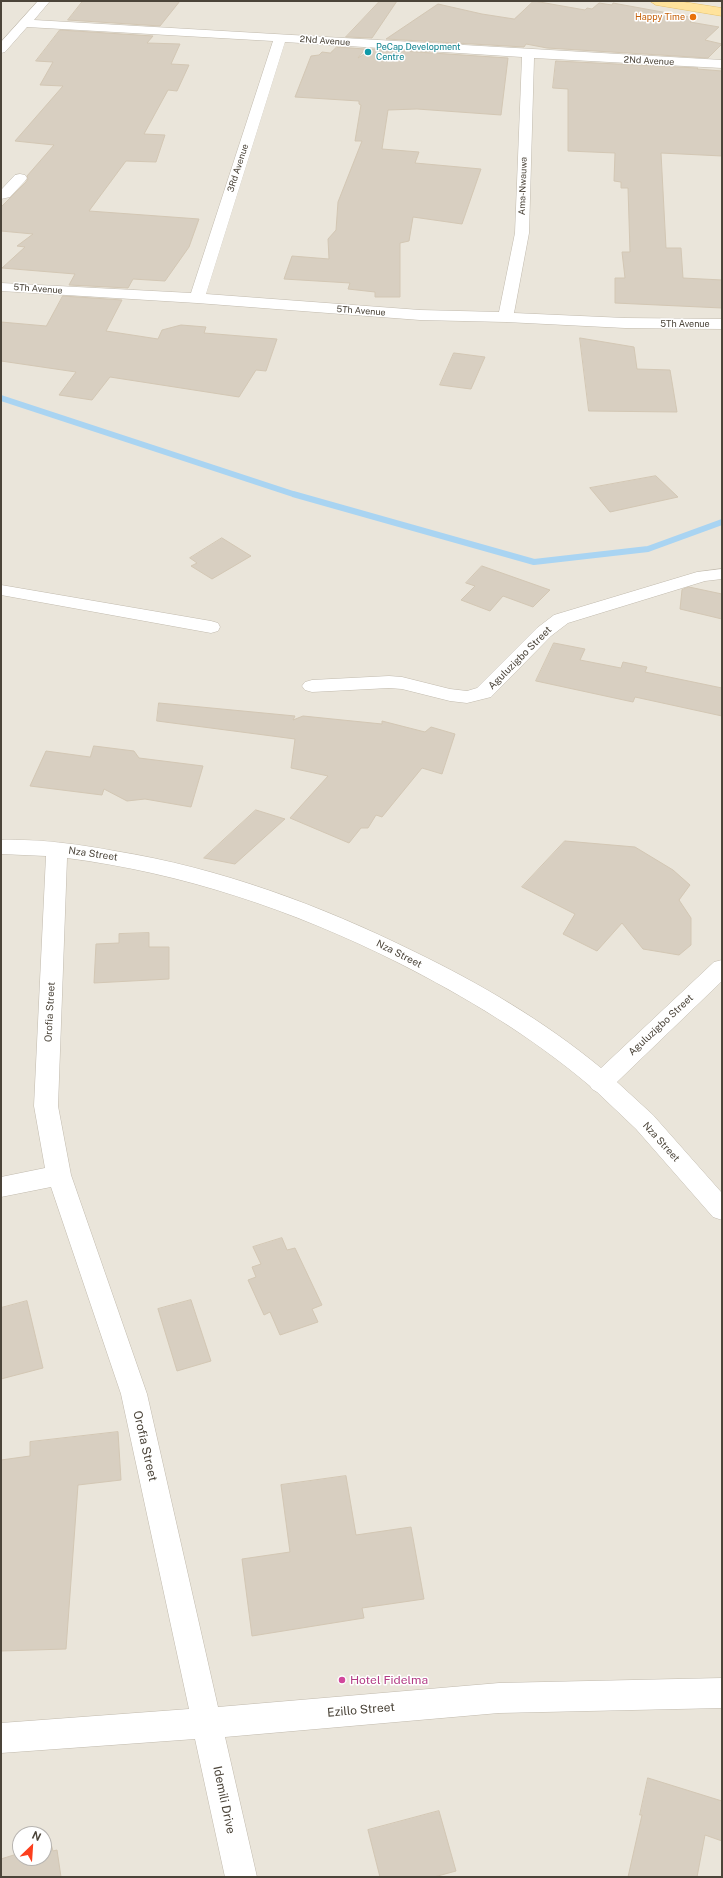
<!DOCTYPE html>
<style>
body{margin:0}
#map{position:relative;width:723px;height:1878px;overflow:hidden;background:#f6f3ec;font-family:"Public Sans",sans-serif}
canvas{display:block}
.frame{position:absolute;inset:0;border:2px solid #4b4439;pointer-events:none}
.north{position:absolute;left:12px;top:1826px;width:40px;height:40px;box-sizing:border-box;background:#fff;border:1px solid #b7b4b0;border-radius:50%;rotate:25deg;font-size:11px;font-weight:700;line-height:16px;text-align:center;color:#4b4439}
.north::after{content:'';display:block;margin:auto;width:14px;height:18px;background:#fc3f1d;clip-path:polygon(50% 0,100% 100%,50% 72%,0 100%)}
</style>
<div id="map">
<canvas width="723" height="1878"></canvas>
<div class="frame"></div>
<div class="north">N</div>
</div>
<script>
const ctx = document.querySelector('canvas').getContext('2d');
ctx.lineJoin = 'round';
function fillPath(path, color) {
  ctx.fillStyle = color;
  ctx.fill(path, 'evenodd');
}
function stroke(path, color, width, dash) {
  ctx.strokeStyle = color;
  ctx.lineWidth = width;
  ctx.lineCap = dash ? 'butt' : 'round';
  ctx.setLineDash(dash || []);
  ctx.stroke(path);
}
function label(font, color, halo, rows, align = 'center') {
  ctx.font = font + ' "Public Sans",sans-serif';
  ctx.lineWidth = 3;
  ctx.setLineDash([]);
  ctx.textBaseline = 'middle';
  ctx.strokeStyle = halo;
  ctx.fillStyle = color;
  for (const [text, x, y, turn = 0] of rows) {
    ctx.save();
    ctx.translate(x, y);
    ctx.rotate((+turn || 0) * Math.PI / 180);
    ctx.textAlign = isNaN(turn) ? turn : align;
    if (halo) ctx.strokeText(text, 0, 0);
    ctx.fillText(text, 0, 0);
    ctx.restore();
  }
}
const residential = new Path2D(`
 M 1,1 L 722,1 L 722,1877 L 1,1877 ZM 20,1834 L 44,1834 L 44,1858 L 20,1858 Z`);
const stream = new Path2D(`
 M 1,398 L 293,494 L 534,562 L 648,549 L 722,522`);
const building = new Path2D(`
 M 83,1 L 180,1 L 160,26 L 68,20 Z
 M 380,1 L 397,1 L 372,38 L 346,37 Z
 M 534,1 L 585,10 L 587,8 L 592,9 L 599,3 L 612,5 L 613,3 L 695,18 L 690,22 L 719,27 L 705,40 L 722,44 L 708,58 L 547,48 L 526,44 L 524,47 L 386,39 L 438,4 L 482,14 L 514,19 Z
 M 60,30 L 153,36 L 147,43 L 180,44 L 171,64 L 189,65 L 177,91 L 168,90 L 144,134 L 165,135 L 156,162 L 126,161 L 89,211 L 199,219 L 189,247 L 165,281 L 133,279 L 128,288 L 69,285 L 75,274 L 2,268 L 25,247 L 17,246 L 33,234 L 1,231 L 1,207 L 26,182 L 28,179 L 27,176 L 54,145 L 15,141 L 63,86 L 40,85 L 53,62 L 36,61 Z
 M 337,47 L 365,49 L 358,58 L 372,49 L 508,58 L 501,115 L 417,109 L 388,110 L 382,149 L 419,152 L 415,163 L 481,169 L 462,224 L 413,217 L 409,241 L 400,243 L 400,297 L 375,297 L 375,292 L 348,289 L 350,283 L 284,279 L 292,256 L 329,259 L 328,239 L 336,230 L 338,202 L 362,141 L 355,141 L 361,105 L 359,104 L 359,101 L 295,97 L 311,56 L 319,55 L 322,52 L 330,53 Z
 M 556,61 L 698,68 L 697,69 L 722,71 L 722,156 L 661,153 L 666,248 L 681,248 L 683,278 L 722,280 L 722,308 L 615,303 L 615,278 L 625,278 L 622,252 L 630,252 L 628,188 L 621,188 L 621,182 L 614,181 L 615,153 L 568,151 L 568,89 L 553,88 Z
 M 63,296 L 122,300 L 106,331 L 158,339 L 162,330 L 181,325 L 206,327 L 204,333 L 277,339 L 266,371 L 256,370 L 239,397 L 110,377 L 92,400 L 59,395 L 76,372 L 1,361 L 1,322 L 46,326 Z
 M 580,338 L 634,347 L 637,369 L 670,370 L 677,412 L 589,411 Z
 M 454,353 L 485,357 L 471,389 L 440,385 Z
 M 656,476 L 678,497 L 610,512 L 590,488 Z
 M 222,538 L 251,556 L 212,579 L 191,566 L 197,563 L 190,558 Z
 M 482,566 L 550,590 L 533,607 L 503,596 L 490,611 L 461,600 L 475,586 L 466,583 Z
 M 689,587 L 722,594 L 722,619 L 680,609 L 682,590 Z
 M 554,643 L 585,649 L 580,660 L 621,668 L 623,662 L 647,667 L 645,672 L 722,688 L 722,716 L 635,697 L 633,702 L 536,681 Z
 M 159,703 L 295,716 L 293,720 L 303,716 L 382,724 L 382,721 L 425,732 L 431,727 L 455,734 L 442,774 L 422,768 L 382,817 L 376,815 L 368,828 L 361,828 L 349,843 L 290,818 L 328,776 L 291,768 L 295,739 L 157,721 Z
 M 94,746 L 134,751 L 139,758 L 203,766 L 191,807 L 145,799 L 127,801 L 104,789 L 102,795 L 30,786 L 46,751 L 90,757 Z
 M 256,810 L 285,819 L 235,864 L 204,858 Z
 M 565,841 L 635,847 L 673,870 L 690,885 L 679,900 L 691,918 L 691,945 L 679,955 L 643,949 L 622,923 L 597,951 L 563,934 L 575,914 L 522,887 Z
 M 149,933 L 149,947 L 169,947 L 169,979 L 94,983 L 96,944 L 119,943 L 119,934 Z
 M 282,1238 L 287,1250 L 295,1248 L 322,1305 L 312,1309 L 318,1322 L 280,1335 L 270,1312 L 264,1315 L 248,1280 L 256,1277 L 252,1267 L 261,1264 L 253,1247 Z
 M 191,1300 L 211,1361 L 177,1371 L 158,1309 Z
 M 27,1301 L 43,1368 L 1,1379 L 1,1308 Z
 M 118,1432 L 121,1480 L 78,1485 L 66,1649 L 1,1651 L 1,1460 L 30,1456 L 30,1442 Z
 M 346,1476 L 356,1535 L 411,1527 L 424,1599 L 362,1608 L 364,1618 L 252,1636 L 242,1559 L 290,1552 L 281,1485 Z
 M 648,1778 L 722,1801 L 722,1841 L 705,1835 L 697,1877 L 628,1877 L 642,1815 L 640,1815 Z
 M 439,1811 L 456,1871 L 434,1877 L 380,1877 L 368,1830 Z
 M 51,1844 L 53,1851 L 57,1850 L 61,1877 L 1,1877 L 1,1859 L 20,1853 L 20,1858 L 44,1858 L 44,1846 Z`);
const minor = new Path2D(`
 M 38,1 L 50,1 L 34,20 L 722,60 L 722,68 L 534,58 L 529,233 L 514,313 L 625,318 L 722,319 L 722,329 L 625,328 L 506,322 L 420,320 L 197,303 L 1,291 L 1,283 L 191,293 L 273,41 L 27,27 L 5,52 L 1,53 L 1,42 ZM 285,42 L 522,57 L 515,233 L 499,312 L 420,310 L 206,294 Z
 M 20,174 L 25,175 L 27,178 L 25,181 L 10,197 L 1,199 L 1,190 L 15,175 Z
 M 722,569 L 722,579 L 705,581 L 568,623 L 551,636 L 491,697 L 467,703 L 450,701 L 402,689 L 389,688 L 312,692 L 305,690 L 302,686 L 305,682 L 312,680 L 389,676 L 402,677 L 450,689 L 467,691 L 477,688 L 537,628 L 554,615 L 697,572 Z
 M 1,585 L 211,621 L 218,623 L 220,627 L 218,631 L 211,633 L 1,595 Z
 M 1,840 C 40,839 77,844 115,851 C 220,868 320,905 415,952 C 481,984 544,1021 601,1068 L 714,962 L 722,960 L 722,981 L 617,1082 L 653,1115 L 722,1193 L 722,1220 L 713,1217 L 636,1129 L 597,1092 L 592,1089 L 590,1086 C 531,1036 466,997 397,962 C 293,910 183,873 67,858 L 58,1106 L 71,1175 L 147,1394 L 218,1707 L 499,1683 L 722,1678 L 722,1708 L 499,1713 L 225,1737 L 257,1877 L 225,1877 L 195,1739 L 1,1753 L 1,1723 L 189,1709 L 121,1394 L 51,1187 L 1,1197 L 1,1177 L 45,1168 L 34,1106 L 46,856 L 1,854 Z`);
const major = new Path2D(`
 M 650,1 L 677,1 L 722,8 L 722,16 L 656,5 Z`);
const markers = [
 [693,17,4,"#e8710a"],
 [368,52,4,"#0f9aa8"],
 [342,1680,4,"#d1479c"]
];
const farFoodnames = [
 ["Happy Time",685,17]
];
const farStreetnames = [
 ["2Nd Avenue",325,41,4],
 ["2Nd Avenue",649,61,3],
 ["3Rd Avenue",238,168,-72],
 ["Ama-Nwauwa",523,186,-88],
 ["5Th Avenue",38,289,4],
 ["5Th Avenue",361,311,4],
 ["5Th Avenue",685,324]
];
const farCulturenames = [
 ["PeCap Development",376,47],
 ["Centre",376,57]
];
const streetNames = [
 ["Aguluzigbo Street",520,658,-45],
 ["Nza Street",93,854,8],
 ["Nza Street",399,954,27],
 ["Orofia Street",50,1012,-87],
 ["Aguluzigbo Street",661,1025,-43],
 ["Nza Street",661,1142,48]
];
const nearStreetnames = [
 ["Orofia Street",145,1446,77],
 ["Ezillo Street",361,1710,-5],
 ["Idemili Drive",224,1800,78]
];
const nearHotelnames = [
 ["Hotel Fidelma",350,1680]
];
fillPath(residential, '#eae5da');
stroke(stream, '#a9d4f2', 6);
fillPath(building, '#d8cfc1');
stroke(building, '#d3c7b4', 1);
stroke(minor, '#c2bbae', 1);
stroke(major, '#e6c16a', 1);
fillPath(minor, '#fff');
fillPath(major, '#ffe39c');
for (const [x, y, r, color] of markers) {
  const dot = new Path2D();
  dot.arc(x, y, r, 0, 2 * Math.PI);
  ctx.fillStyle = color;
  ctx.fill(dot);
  stroke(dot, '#fff', 1.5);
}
label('9px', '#c56008', '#fff', farFoodnames, 'right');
label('9px', '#4b4439', '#fff', farStreetnames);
label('9px', '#0d838f', '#fff', farCulturenames, 'left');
label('10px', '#4b4439', '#fff', streetNames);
label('12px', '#4b4439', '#fff', nearStreetnames);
label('12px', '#b23c85', '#fff', nearHotelnames, 'left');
</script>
